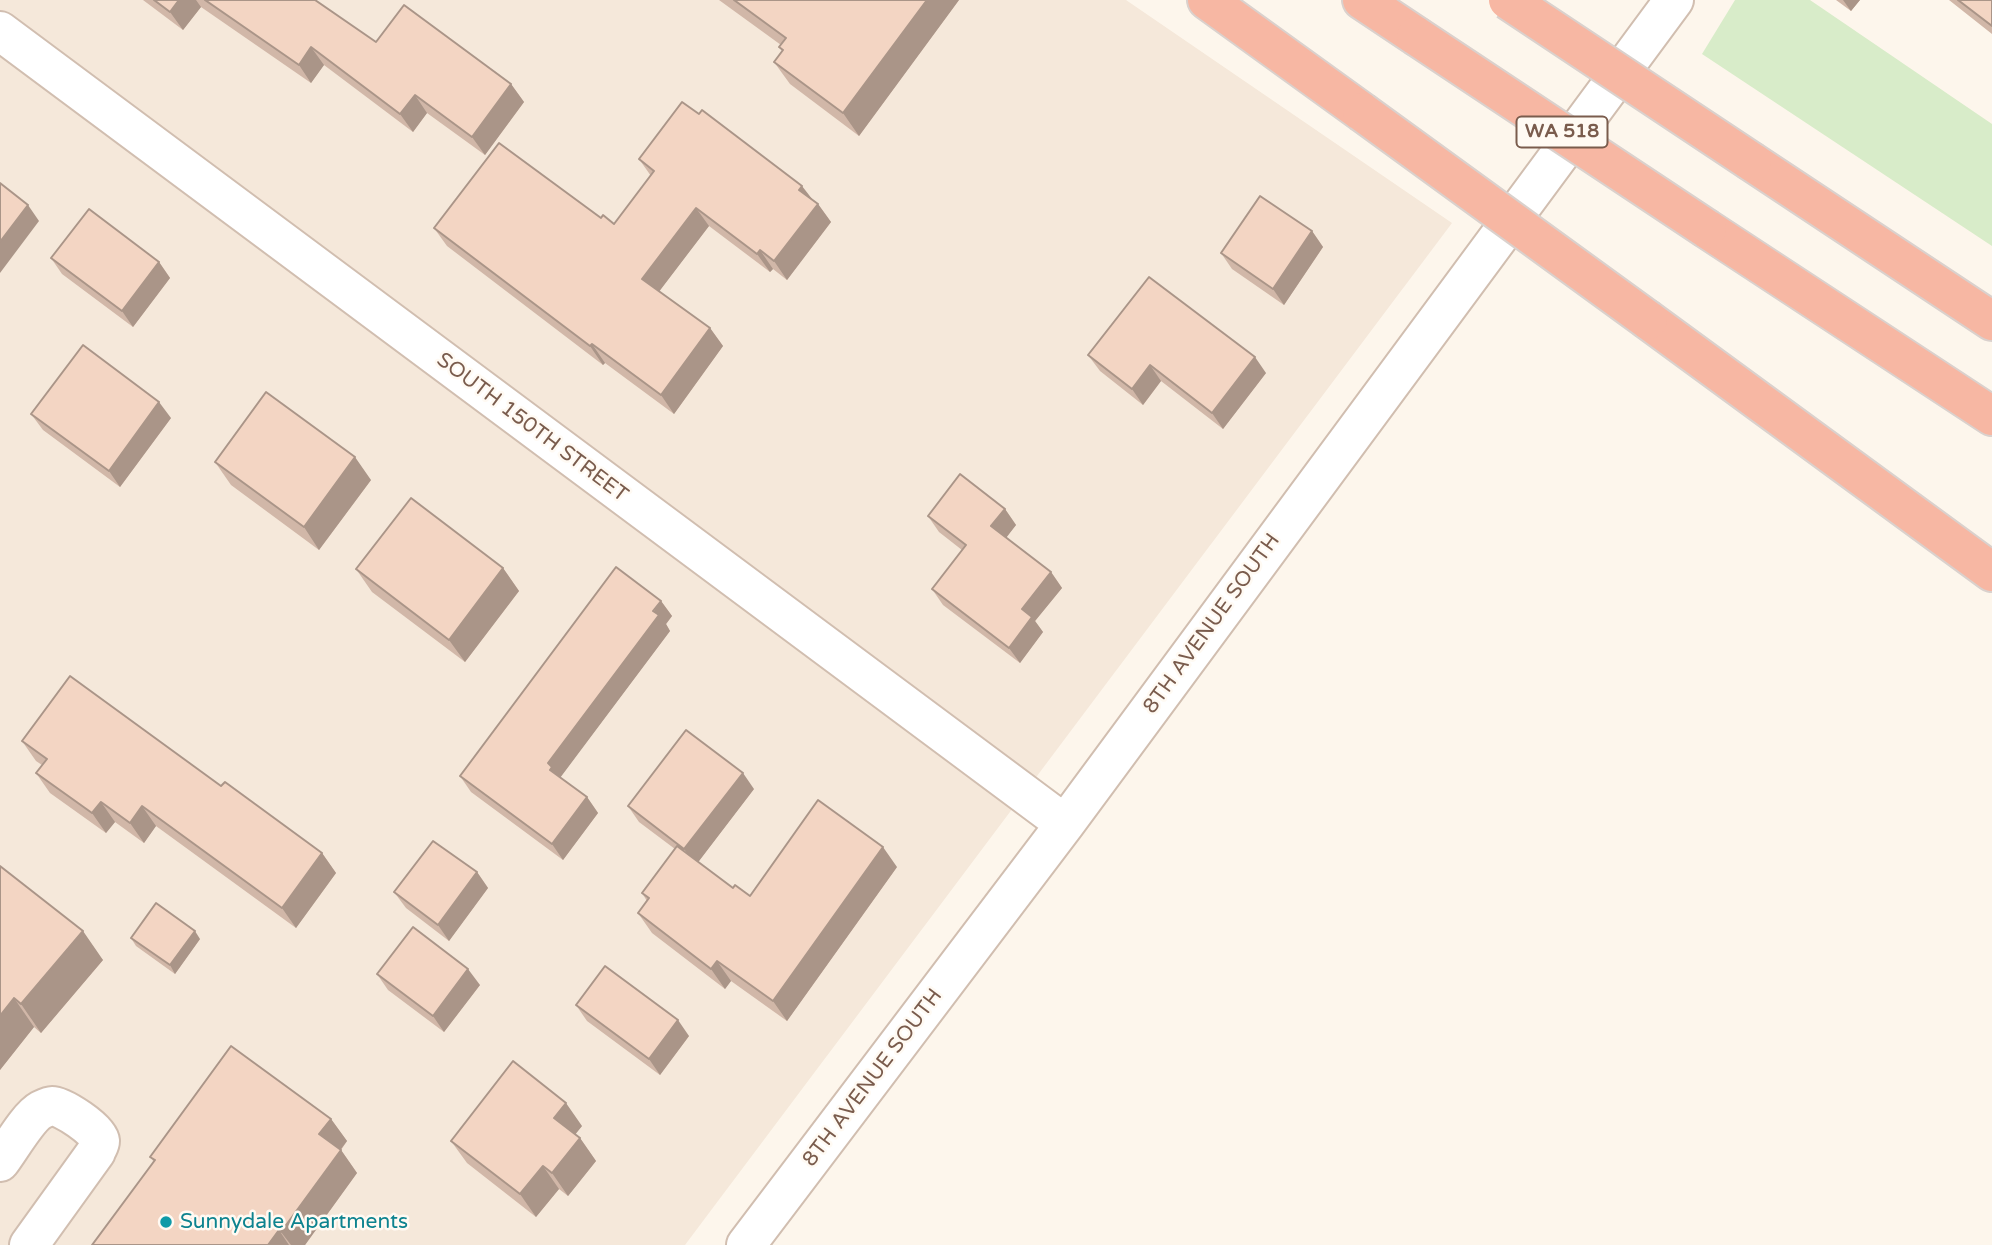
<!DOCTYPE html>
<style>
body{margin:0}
canvas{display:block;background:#fdf6ec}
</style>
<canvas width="1992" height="1245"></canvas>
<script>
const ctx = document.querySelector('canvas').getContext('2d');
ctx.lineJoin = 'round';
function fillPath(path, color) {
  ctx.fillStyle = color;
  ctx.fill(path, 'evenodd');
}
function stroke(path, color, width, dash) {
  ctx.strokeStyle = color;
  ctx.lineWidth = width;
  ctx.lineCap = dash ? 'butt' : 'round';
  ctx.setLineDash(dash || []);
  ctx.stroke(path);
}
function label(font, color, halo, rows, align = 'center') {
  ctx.font = font + ' "Varela Round",sans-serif';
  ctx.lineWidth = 5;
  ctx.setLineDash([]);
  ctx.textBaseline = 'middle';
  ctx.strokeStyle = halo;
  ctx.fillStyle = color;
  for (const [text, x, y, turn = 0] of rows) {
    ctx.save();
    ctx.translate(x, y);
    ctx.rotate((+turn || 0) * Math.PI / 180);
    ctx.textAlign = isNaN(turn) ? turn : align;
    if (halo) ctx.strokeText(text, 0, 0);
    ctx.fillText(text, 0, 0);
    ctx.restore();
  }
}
const residential = new Path2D(`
 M 0,0 L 1126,0 L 1452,223 L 685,1245 L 0,1245 Z`);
const green = new Path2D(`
 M 1735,0 L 1810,0 L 1992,124 L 1992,246 L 1702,54 Z`);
const minor = new Path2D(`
 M 0,31 L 1065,824
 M 0,1162 C 10,1149 28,1117 41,1110 C 43,1109 49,1106 52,1106 C 62,1106 99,1130 100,1141 C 100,1145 97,1148 96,1152 L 29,1245
 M 746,1245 L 1065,824 L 1674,0`);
const highway = new Path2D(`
 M 1207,0 L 1362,112
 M 1362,0 L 1416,36
 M 1752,162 L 1992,321
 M 1707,229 L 1992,416
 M 1648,320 L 1992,572`);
const highwayBridge = new Path2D(`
 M 1508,0 L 1752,162
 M 1416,36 L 1707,229
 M 1362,112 L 1648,320`);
const wall = new Path2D(`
 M 143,0 L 315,0 L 376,42 L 511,84 L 524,102 L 485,155 L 427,113 L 413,132 L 324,65 L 311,83 L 201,7 L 183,30 Z
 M 719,0 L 959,0 L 859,136 L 790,84 L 774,62 L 782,51 L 779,47 L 781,45 Z
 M 1836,0 L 1860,0 L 1851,11 Z
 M 1949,0 L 1992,0 L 1992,34 Z
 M 639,159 L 812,199 L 818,204 L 831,222 L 787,280 L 773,269 L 770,272 L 709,226 L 659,291 L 710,328 L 723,346 L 674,414 L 605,363 L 603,365 L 447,246 L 434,228 L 601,218 L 614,224 L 651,176 Z
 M 1312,231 L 1323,247 L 1284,305 L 1232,269 L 1221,253 Z
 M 51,258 L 159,262 L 170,278 L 133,327 L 62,274 Z
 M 1088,355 L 1266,373 L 1223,429 L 1161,381 L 1143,405 L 1100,371 Z
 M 31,414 L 171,418 L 120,487 L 43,430 Z
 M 215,462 L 371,480 L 319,550 L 231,485 Z
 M 1005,509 L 1016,525 L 1006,537 L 1051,572 L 1062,588 L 1035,621 L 1043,632 L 1020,663 L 943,605 L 932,589 L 962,550 L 939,532 L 928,516 Z
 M 503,568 L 519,591 L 465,662 L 372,592 L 356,569 Z
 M 661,601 L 672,616 L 666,624 L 670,631 L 560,777 L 587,797 L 598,813 L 563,860 L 471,792 L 460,776 Z
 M 22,741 L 221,786 L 322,853 L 336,873 L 296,928 L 156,826 L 144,843 L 115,822 L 106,833 L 50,793 L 36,773 L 42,765 L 36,761 Z
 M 754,789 L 698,862 L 733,888 L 750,896 L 897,867 L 787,1021 L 731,981 L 725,989 L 652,933 L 638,913 L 647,901 L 642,893 L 675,849 L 639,822 L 628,806 Z
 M 0,866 L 103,960 L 41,1033 L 34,1027 L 0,1070 Z
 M 477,872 L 488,888 L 449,941 L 406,908 L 394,892 Z
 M 131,938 L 200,939 L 175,974 L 136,946 Z
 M 377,974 L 480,985 L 444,1032 L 388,990 Z
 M 576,1005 L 689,1036 L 660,1075 L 587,1021 Z
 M 331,1119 L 347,1141 L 341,1150 L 357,1173 L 305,1245 L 92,1245 L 154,1162 L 150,1157 Z
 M 582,1126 L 575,1134 L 580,1138 L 596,1161 L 568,1196 L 559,1189 L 536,1217 L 467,1163 L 451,1141 Z`);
const shadedWall = new Path2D(`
 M 179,0 L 196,0 L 201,7 L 183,30 L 170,12 Z
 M 927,0 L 959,0 L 859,136 L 843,113 Z
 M 1843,0 L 1860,0 L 1851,11 Z
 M 311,47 L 324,65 L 311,83 L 299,65 Z
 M 511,84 L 524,102 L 485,155 L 472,137 Z
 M 415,95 L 427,113 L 413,132 L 400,114 Z
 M 802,186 L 816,204 L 799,190 Z
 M 818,204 L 831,222 L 787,280 L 774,261 Z
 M 28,205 L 39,221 L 0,273 L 0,242 Z
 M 696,208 L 709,226 L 655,297 L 642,279 Z
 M 1312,231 L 1323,247 L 1284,305 L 1273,289 Z
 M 760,250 L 773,269 L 770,272 L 757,254 Z
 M 159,262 L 170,278 L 133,327 L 122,311 Z
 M 710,328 L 723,346 L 674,414 L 661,395 Z
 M 592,344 L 605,363 L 603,365 L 590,346 Z
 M 1255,357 L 1266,373 L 1223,429 L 1212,413 Z
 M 1150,365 L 1161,381 L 1143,405 L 1132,389 Z
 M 159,402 L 171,418 L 120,487 L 109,471 Z
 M 355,457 L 371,480 L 319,550 L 304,527 Z
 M 1005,509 L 1016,525 L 1003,542 L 991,526 Z
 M 503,568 L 519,591 L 465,662 L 449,640 Z
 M 1051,572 L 1062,588 L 1035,621 L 1043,632 L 1020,663 L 1009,648 L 1022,609 Z
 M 661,601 L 672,616 L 666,624 L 670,631 L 560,778 L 550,770 L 548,763 Z
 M 743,773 L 754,789 L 696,865 L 684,849 Z
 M 587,797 L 598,813 L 563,860 L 552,844 Z
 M 101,802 L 115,822 L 106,833 L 92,813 Z
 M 142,806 L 156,826 L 144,843 L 130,823 Z
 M 883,847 L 897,867 L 787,1021 L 773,1001 Z
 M 322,853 L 336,873 L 296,928 L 282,908 Z
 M 477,872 L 488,888 L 449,941 L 438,925 Z
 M 83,931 L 103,960 L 41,1033 L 21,1004 Z
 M 195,931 L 200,939 L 175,974 L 170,965 Z
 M 717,961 L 731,981 L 725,989 L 711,969 Z
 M 468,969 L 480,985 L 444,1032 L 433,1016 Z
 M 14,998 L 34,1027 L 0,1070 L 0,1016 Z
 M 678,1020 L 689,1036 L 660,1075 L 649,1059 Z
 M 566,1103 L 582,1126 L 570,1141 L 554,1118 Z
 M 331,1119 L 347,1141 L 335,1157 L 319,1134 Z
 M 580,1138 L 596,1161 L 568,1196 L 552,1173 Z
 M 341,1150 L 357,1173 L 305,1245 L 291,1245 L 281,1232 Z
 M 543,1166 L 559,1189 L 536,1217 L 520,1194 Z
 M 279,1230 L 289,1245 L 268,1245 Z`);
const building = new Path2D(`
 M 154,0 L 179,0 L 170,12 Z
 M 205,0 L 315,0 L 376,42 L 404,5 L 511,84 L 472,137 L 415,95 L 400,114 L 311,47 L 299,65 Z
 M 734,0 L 927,0 L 843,113 L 774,62 L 783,50 L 779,47 L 786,38 Z
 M 1958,0 L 1992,0 L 1992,26 Z
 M 682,102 L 699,114 L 702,110 L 802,186 L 799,190 L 818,204 L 774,261 L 760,250 L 757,254 L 696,208 L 642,279 L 710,328 L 661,395 L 592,344 L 590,346 L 434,228 L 499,143 L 601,218 L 603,215 L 614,224 L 654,171 L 639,159 Z
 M 0,183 L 28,205 L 0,242 Z
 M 1260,196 L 1312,231 L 1273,289 L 1221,253 Z
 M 89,209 L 159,262 L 122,311 L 51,258 Z
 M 1149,277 L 1255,357 L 1212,413 L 1150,365 L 1132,389 L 1088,355 Z
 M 83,345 L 159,402 L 109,471 L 31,414 Z
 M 266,392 L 355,457 L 304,527 L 215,462 Z
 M 960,474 L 1005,509 L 991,526 L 1051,572 L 1022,609 L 1032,617 L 1009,648 L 932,589 L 966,545 L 928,516 Z
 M 411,498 L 503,568 L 449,640 L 356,569 Z
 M 616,567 L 661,601 L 653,611 L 659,615 L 548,763 L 552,767 L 550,770 L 587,797 L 552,844 L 460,776 Z
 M 70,676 L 221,786 L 225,782 L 322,853 L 282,908 L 142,806 L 130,823 L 101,802 L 92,813 L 36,773 L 47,759 L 22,741 Z
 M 686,730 L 743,773 L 684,849 L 628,806 Z
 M 818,800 L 883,847 L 773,1001 L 717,961 L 711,969 L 638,913 L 649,898 L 642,893 L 677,846 L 733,888 L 735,885 L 750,896 Z
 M 433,841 L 477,872 L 438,925 L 394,892 Z
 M 0,866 L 83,931 L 21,1004 L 14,998 L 0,1016 Z
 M 156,903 L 195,931 L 170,965 L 131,938 Z
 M 413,927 L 468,969 L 433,1016 L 377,974 Z
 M 605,966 L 678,1020 L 649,1059 L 576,1005 Z
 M 231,1046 L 331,1119 L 319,1134 L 341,1150 L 281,1232 L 279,1230 L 268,1245 L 92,1245 L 155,1160 L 150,1157 Z
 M 513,1061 L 566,1103 L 554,1118 L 580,1138 L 552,1173 L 543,1166 L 520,1194 L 451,1141 Z`);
const markers = [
 [166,1222,7,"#0f9aa8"]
];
const shields = [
 [1562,132,91]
];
const shieldNames = [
 ["WA 518",1562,132]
];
const streetNames = [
 ["SOUTH 150TH STREET",532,428,37],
 ["8TH AVENUE SOUTH",1212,624,-54],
 ["8TH AVENUE SOUTH",873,1078,-53]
];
const cultureNames = [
 ["Sunnydale Apartments",180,1222]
];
fillPath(residential, '#f5e8da');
fillPath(green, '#d8ecc9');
stroke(minor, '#d1beb0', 42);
stroke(highway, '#dad1cd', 42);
stroke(minor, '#fff', 38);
stroke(highway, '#f7b7a3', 38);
stroke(highwayBridge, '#dad1cd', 42, []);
stroke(highwayBridge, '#f7b7a3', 38);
fillPath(wall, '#d1b7a8');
fillPath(shadedWall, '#aa9588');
fillPath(building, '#f3d5c3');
stroke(building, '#aa9588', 2);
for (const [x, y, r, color] of markers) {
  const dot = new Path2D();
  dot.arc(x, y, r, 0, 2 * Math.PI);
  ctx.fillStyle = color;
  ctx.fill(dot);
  stroke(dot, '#fffaf3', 2.5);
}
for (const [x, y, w] of shields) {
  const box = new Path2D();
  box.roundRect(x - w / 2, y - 15.5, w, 31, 5);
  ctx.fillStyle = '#fffaf3';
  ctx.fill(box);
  stroke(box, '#7a5c4d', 2);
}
label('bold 19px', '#7a5c4d', null, shieldNames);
label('21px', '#7a5c4d', '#fffaf3', streetNames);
label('21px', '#0d838f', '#fffaf3', cultureNames, 'left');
</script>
